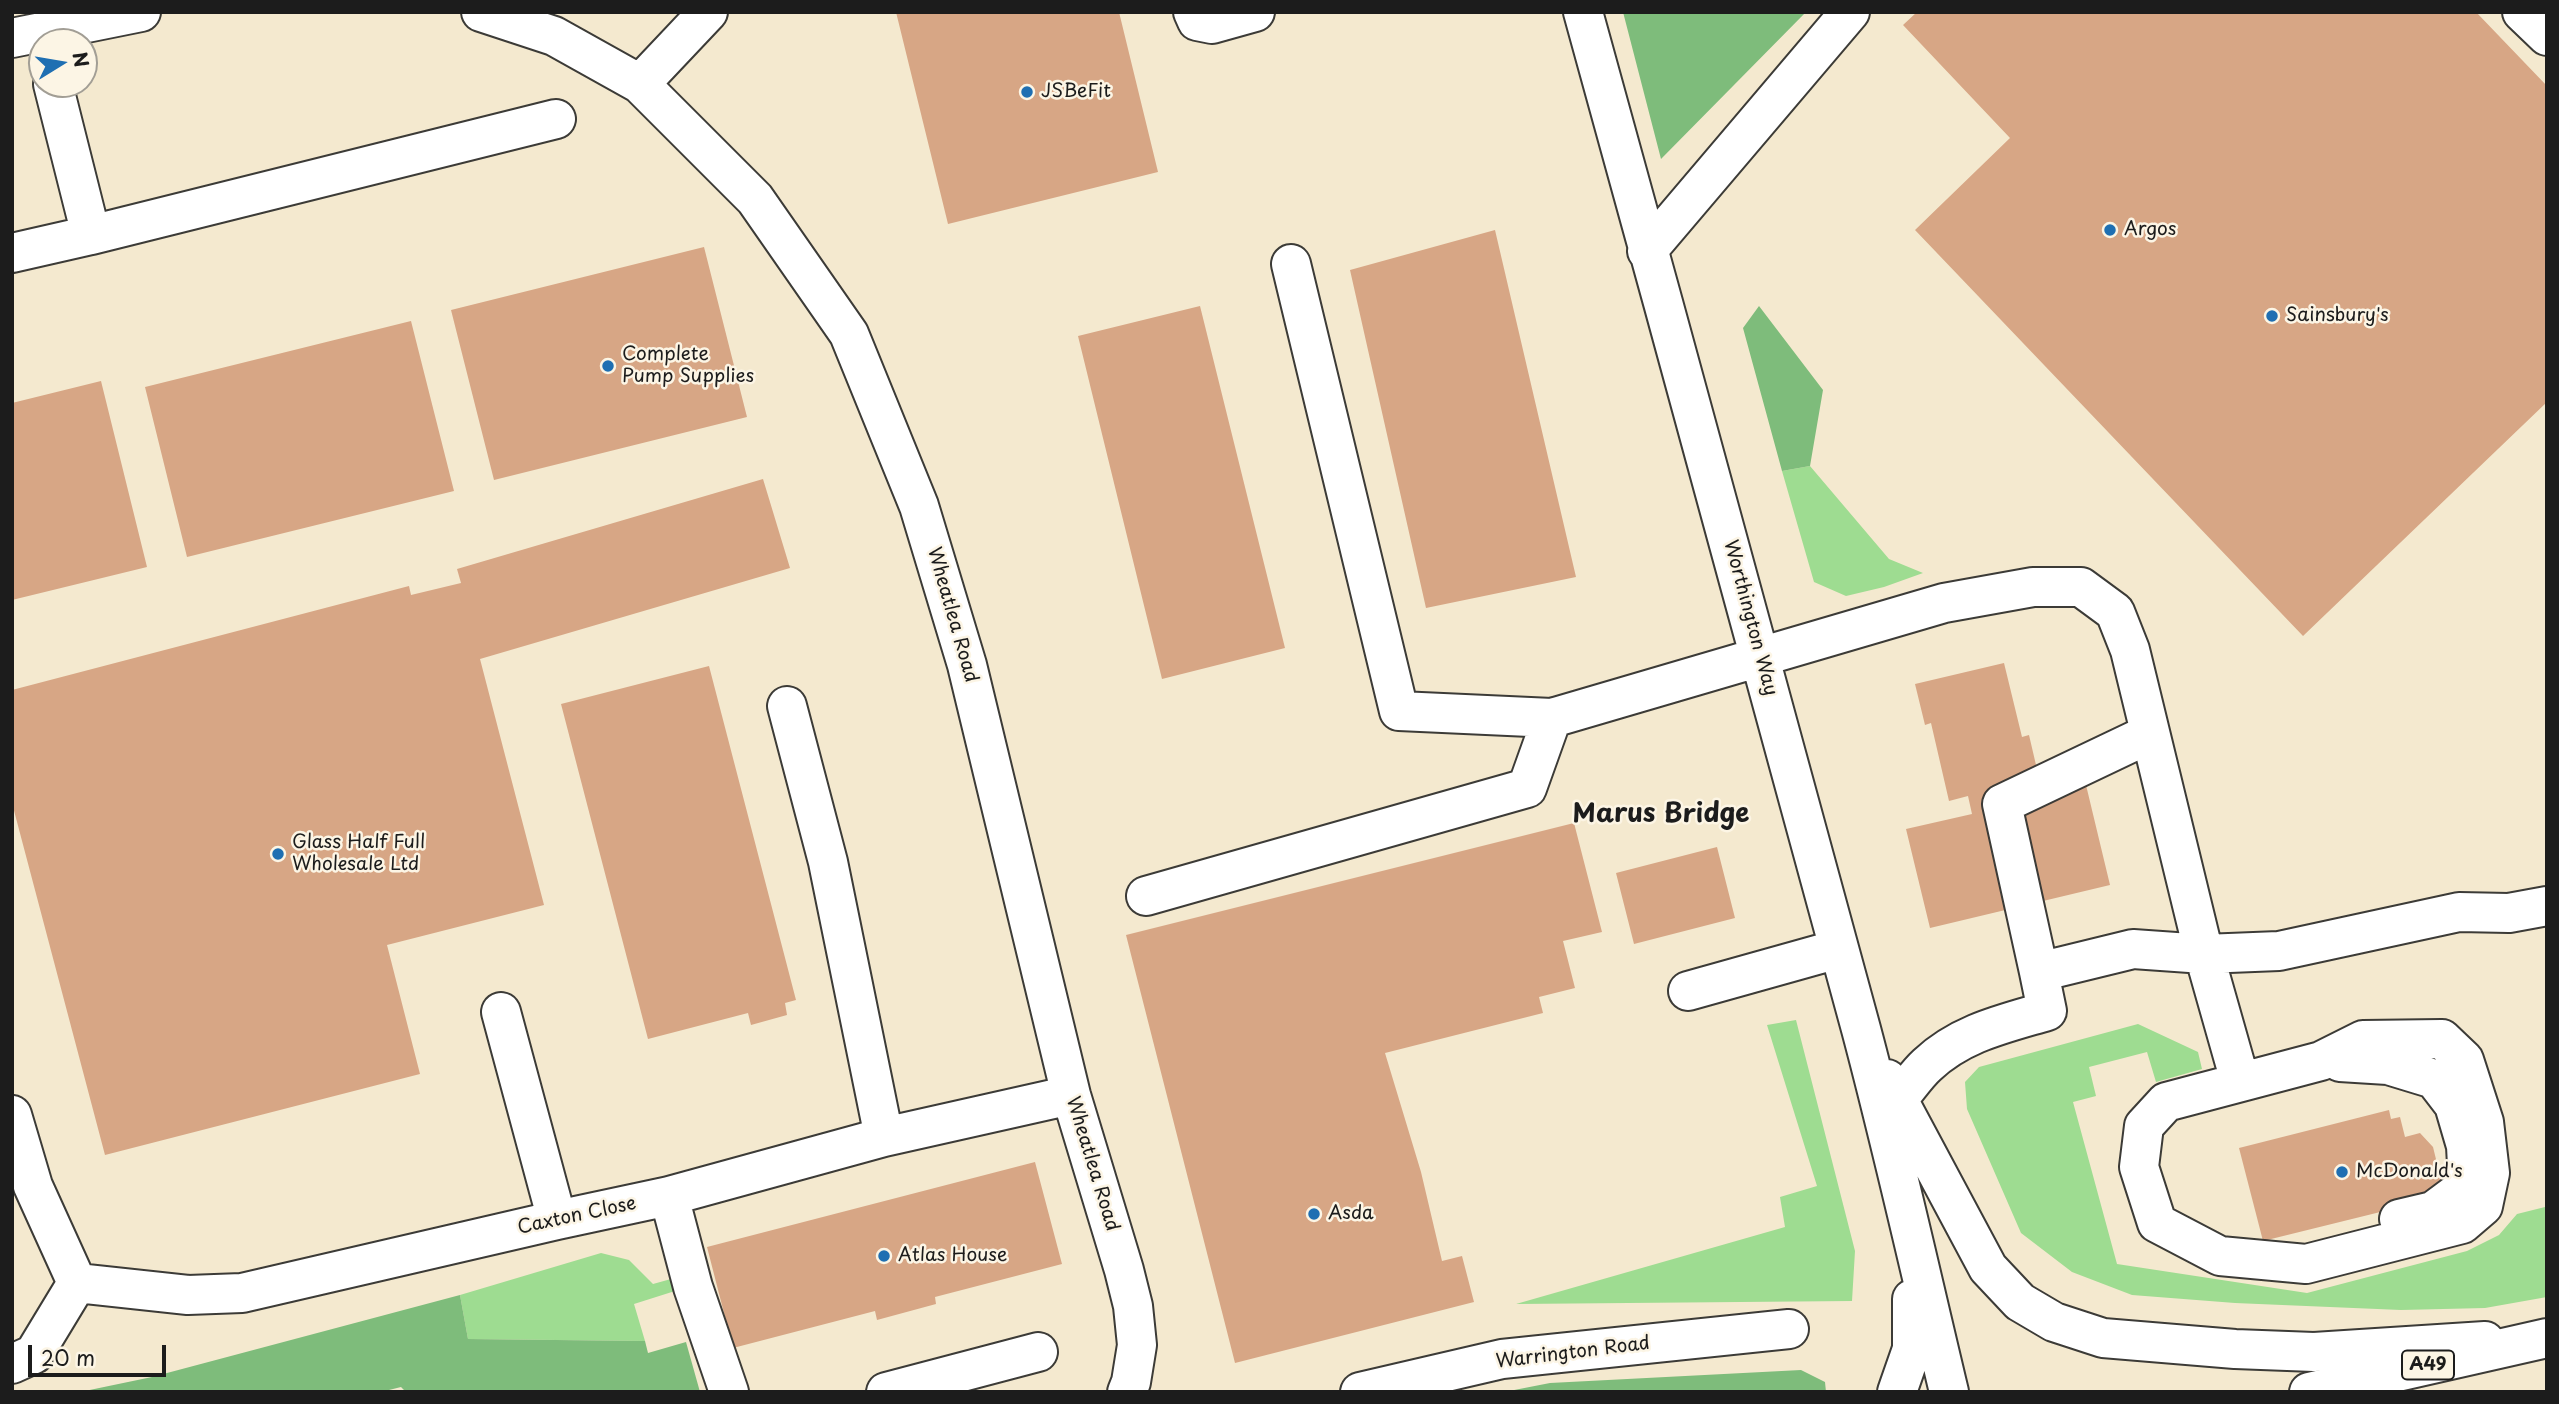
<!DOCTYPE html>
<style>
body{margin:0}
#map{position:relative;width:2559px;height:1404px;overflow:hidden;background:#f4e9cf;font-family:"Playpen Sans",sans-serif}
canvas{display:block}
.frame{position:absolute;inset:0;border:14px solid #1c1c1c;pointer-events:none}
.north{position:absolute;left:28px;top:28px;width:70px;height:70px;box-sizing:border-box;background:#fcf5e5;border:2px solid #a29e95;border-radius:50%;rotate:79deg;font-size:19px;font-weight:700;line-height:28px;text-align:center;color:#1c1c1c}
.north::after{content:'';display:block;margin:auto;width:24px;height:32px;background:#1f6fb2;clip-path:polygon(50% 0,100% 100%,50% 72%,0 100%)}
.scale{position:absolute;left:28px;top:1345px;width:138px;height:32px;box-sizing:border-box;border:4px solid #1c1c1c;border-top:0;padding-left:9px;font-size:21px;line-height:24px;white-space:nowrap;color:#1c1c1c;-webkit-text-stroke:5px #fcf5e5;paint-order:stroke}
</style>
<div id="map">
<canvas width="2559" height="1404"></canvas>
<div class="frame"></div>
<div class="north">N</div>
<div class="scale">20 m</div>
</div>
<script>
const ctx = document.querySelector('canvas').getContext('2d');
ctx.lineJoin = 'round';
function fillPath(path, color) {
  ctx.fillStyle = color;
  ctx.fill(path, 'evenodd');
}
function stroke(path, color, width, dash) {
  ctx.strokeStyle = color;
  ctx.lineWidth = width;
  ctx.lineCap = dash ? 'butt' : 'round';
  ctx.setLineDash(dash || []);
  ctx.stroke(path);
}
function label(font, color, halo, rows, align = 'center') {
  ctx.font = font + ' "Playpen Sans",sans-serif';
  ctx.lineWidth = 5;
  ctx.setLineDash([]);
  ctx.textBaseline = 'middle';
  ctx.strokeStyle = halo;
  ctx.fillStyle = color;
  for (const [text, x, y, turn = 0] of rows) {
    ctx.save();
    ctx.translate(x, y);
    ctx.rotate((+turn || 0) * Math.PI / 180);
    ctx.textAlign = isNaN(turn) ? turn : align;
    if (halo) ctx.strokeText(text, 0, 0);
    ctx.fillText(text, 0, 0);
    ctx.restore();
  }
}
const green = new Path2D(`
 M 1810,466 L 1889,559 L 1923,573 L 1884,587 L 1846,596 L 1814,582 L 1782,471 Z
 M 1796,1020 L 1855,1251 L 1852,1301 L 1516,1304 L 1785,1227 L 1780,1197 L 1817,1186 L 1767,1025 Z
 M 2138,1024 L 2198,1052 L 2202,1069 L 2156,1082 L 2147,1052 L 2089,1067 L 2096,1096 L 2073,1102 L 2117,1264 L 2307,1293 L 2467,1251 L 2499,1235 L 2517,1214 L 2545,1207 L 2547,1297 L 2485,1308 L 2401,1310 L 2235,1303 L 2132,1295 L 2072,1272 L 2021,1233 L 1967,1109 L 1965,1082 L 1979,1067 Z
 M 601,1253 L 629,1260 L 653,1284 L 671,1279 L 675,1291 L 634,1304 L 645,1341 L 468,1339 L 460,1295 Z`);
const forest = new Path2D(`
 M 1623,12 L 1806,12 L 1661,159 Z
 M 1759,306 L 1823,390 L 1810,466 L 1782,471 L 1743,328 Z
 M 460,1295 L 468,1339 L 645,1341 L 648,1353 L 686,1342 L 700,1392 L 406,1392 L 401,1387 L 381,1392 L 80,1392 L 152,1377 Z
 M 1801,1370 L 1825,1382 L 1826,1392 L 1504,1392 L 1550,1383 Z`);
const building = new Path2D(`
 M 896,12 L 1119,12 L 1158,172 L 948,224 Z
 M 1917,12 L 2476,12 L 2547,86 L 2547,402 L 2303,636 L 1915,230 L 2010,138 L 1903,25 Z
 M 1495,230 L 1576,577 L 1426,608 L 1350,270 Z
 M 704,247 L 747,417 L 494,480 L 451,310 Z
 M 1200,306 L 1285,648 L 1162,679 L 1078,336 Z
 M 411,321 L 454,491 L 187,557 L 145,387 Z
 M 101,381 L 147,567 L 12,600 L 12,403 Z
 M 763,479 L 790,568 L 480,659 L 544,905 L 387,945 L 420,1074 L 105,1155 L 12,803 L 12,690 L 409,586 L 411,595 L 461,583 L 457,569 Z
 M 2004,663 L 2022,737 L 2029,735 L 2043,795 L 2086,785 L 2110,885 L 1930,928 L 1906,829 L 1972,814 L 1968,796 L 1949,801 L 1931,723 L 1925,725 L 1915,684 Z
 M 709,666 L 796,1000 L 785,1003 L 787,1015 L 751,1025 L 748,1013 L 648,1039 L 561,704 Z
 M 1574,823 L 1602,932 L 1563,941 L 1575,988 L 1539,997 L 1543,1013 L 1385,1053 L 1421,1172 L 1442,1261 L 1462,1256 L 1474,1302 L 1235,1363 L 1126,935 Z
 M 1717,847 L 1735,918 L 1634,944 L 1616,873 Z
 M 2389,1110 L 2391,1119 L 2400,1117 L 2405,1137 L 2420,1133 L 2433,1147 L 2445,1196 L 2263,1241 L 2239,1148 Z
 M 1035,1162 L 1062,1264 L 935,1297 L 936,1304 L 877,1320 L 875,1311 L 733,1348 L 707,1247 Z`);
const minor = new Path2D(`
 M 481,12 L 554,36 L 640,84 L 755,199 L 849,334 L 919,506 L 967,665 L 1071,1095 L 1124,1270 L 1133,1306 L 1137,1345 L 1131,1382 L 1127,1392
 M 1193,12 L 1197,21 L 1212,24 L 1255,12
 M 1583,12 C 1676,351 1771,690 1861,1029 C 1893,1149 1920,1271 1949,1392
 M 2522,12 L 2547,36
 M 12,38 L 141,12
 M 53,84 L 91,235 L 556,119
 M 640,84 L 708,12
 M 1647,251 L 1850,12
 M 12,253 L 91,235
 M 1291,264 L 1399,711 L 1552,718 L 1944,603 L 2033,587 L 2081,587 L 2115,612 L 2130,650 L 2204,954 L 2133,949 L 2039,972 L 2002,804 L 2149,734
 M 787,706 L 828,862 L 884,1137
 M 1146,896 L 1527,788 L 1552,718
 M 1688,991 L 1838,949
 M 501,1012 L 557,1220
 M 2442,1039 L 2464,1060 L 2484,1122 L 2490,1173 L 2483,1206 L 2462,1224 L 2306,1264 L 2220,1256 L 2157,1223 L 2139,1167 L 2144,1126 L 2166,1102 L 2321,1061 L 2363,1040 Z
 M 2340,1062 L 2388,1065 L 2434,1079 L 2454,1105 L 2466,1146 L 2468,1185 L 2433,1211 L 2399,1219
 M 1887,1079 L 1988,1268 L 2020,1302 L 2054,1322 L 2103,1338 L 2235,1349 L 2314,1352 L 2485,1341
 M 2240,1081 L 2204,954 L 2279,951 L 2459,912 L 2509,913 L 2547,906
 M 1898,1099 C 1908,1088 1916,1075 1927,1065 C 1961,1033 2003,1024 2047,1011 L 2039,972
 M 12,1115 L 33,1186 L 77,1283
 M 669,1196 L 693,1287 L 729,1392
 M 77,1283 L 188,1295 L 242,1293 L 557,1220 L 669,1196 L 884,1137 L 1071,1095
 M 12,1364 L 34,1354 L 77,1283
 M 886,1392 L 1038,1352
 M 1360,1392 L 1502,1359 L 1789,1329
 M 1897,1392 L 1912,1349 L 1912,1299`);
const highway = new Path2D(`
 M 2309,1392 L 2547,1338`);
const markers = [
 [1027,92,7,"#1f6fb2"],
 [2110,230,7,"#1f6fb2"],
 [2272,316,7,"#1f6fb2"],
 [608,366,7,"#1f6fb2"],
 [278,854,7,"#1f6fb2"],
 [2342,1172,7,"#1f6fb2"],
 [1314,1214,7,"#1f6fb2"],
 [884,1256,7,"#1f6fb2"]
];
const shields = [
 [2428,1365,52]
];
const shieldNames = [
 ["A49",2428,1365]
];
const poiNames = [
 ["JSBeFit",1041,92],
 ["Argos",2124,230],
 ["Sainsbury's",2286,316],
 ["Complete",622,355],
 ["Pump Supplies",622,377],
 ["Glass Half Full",292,843],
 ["Wholesale Ltd",292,865],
 ["McDonald's",2356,1172],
 ["Asda",1328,1214],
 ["Atlas House",898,1256]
];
const streetNames = [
 ["Wheatlea Road",952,615,74],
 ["Worthington Way",1750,618,75],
 ["Wheatlea Road",1092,1164,73],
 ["Caxton Close",577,1216,-12],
 ["Warrington Road",1573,1353,-7]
];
const districtNames = [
 ["Marus Bridge",1661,815]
];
fillPath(green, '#9edc91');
fillPath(forest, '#7ebc7b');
fillPath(building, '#d7a685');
stroke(minor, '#3c3b37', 42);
stroke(highway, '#3c3b37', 42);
stroke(minor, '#fff', 38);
stroke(highway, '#fff', 38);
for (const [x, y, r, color] of markers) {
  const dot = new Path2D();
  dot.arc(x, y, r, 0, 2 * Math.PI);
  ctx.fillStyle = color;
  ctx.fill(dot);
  stroke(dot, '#fcf5e5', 2.5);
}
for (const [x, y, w] of shields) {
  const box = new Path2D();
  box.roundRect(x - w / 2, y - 14.5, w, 29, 5);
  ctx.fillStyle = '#fcf5e5';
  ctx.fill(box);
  stroke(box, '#1c1c1c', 2);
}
label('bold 18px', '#1c1c1c', null, shieldNames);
label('19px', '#1c1c1c', '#fcf5e5', poiNames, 'left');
label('19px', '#1c1c1c', '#fcf5e5', streetNames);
label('bold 26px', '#1c1c1c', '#fcf5e5', districtNames);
</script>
